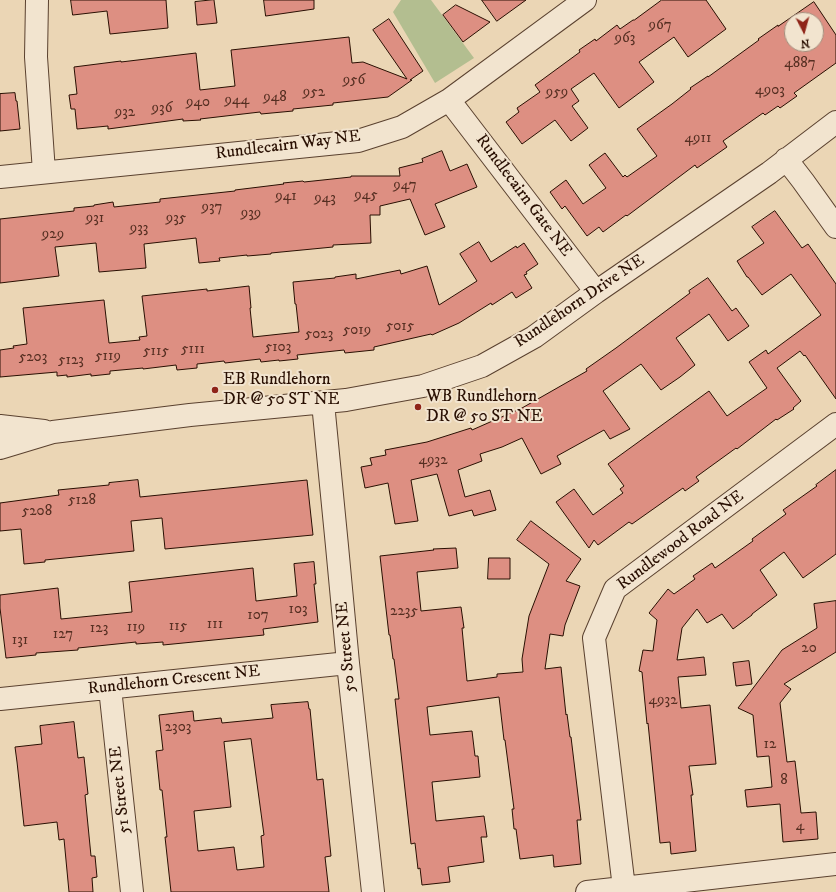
<!DOCTYPE html>
<style>
body{margin:0}
#map{position:relative;width:836px;height:892px;overflow:hidden;background:#ebd6b5;font-family:"IM FELL DW Pica",serif}
canvas{display:block}
.north{position:absolute;left:784px;top:12px;width:40px;height:40px;box-sizing:border-box;background:#f2e4cf;border:1px solid #a28f7d;border-radius:50%;rotate:174deg;font-size:11px;font-weight:700;line-height:16px;text-align:center;color:#290f02}
.north::after{content:'';display:block;margin:auto;width:14px;height:18px;background:#8f2418;clip-path:polygon(50% 0,100% 100%,50% 72%,0 100%)}
</style>
<div id="map">
<canvas width="836" height="892"></canvas>
<div class="north">N</div>
</div>
<script>
const ctx = document.querySelector('canvas').getContext('2d');
ctx.lineJoin = 'round';
function fillPath(path, color) {
  ctx.fillStyle = color;
  ctx.fill(path, 'evenodd');
}
function stroke(path, color, width, dash) {
  ctx.strokeStyle = color;
  ctx.lineWidth = width;
  ctx.lineCap = dash ? 'butt' : 'round';
  ctx.setLineDash(dash || []);
  ctx.stroke(path);
}
function label(font, color, halo, rows, align = 'center') {
  ctx.font = font + ' "IM FELL DW Pica",serif';
  ctx.lineWidth = 4;
  ctx.setLineDash([]);
  ctx.textBaseline = 'middle';
  ctx.strokeStyle = halo;
  ctx.fillStyle = color;
  for (const [text, x, y, turn = 0] of rows) {
    ctx.save();
    ctx.translate(x, y);
    ctx.rotate((+turn || 0) * Math.PI / 180);
    ctx.textAlign = isNaN(turn) ? turn : align;
    if (halo) ctx.strokeText(text, 0, 0);
    ctx.fillText(text, 0, 0);
    ctx.restore();
  }
}
const green = new Path2D(`
 M 401,0 L 431,0 L 474,58 L 435,83 L 393,12 Z`);
const building = new Path2D(`
 M 71,0 L 166,0 L 168,28 L 110,34 L 107,11 L 73,15 Z
 M 214,0 L 217,23 L 197,25 L 195,2 Z
 M 264,0 L 314,0 L 314,9 L 266,16 Z
 M 482,0 L 526,0 L 497,21 Z
 M 662,0 L 706,0 L 726,29 L 688,57 L 674,37 L 639,62 L 654,82 L 619,108 L 594,73 L 571,89 L 579,101 L 572,106 L 588,128 L 571,141 L 555,120 L 522,144 L 506,122 L 519,112 L 517,108 L 540,92 L 535,85 L 580,52 L 579,50 L 595,39 L 596,41 L 617,25 L 620,29 L 633,20 L 634,20 Z
 M 814,2 L 836,35 L 836,63 L 794,93 L 797,96 L 780,108 L 778,106 L 765,115 L 763,113 L 723,141 L 727,147 L 697,168 L 695,165 L 627,216 L 626,215 L 603,232 L 599,227 L 587,236 L 565,206 L 562,209 L 550,192 L 566,180 L 583,204 L 606,188 L 589,165 L 605,153 L 623,177 L 625,175 L 627,177 L 657,156 L 637,129 L 672,104 L 691,89 L 690,88 L 708,76 L 708,77 L 759,40 L 758,39 L 778,25 L 778,26 ZM 792,20 L 816,20 L 816,44 L 792,44 Z
 M 456,5 L 490,22 L 463,42 L 443,15 Z
 M 389,19 L 423,71 L 410,80 L 412,80 L 388,97 L 333,103 L 333,105 L 293,109 L 293,111 L 261,114 L 260,112 L 200,119 L 201,120 L 183,121 L 183,119 L 108,129 L 108,126 L 77,129 L 75,109 L 71,109 L 69,95 L 77,94 L 74,67 L 121,61 L 121,62 L 196,53 L 200,90 L 235,86 L 231,50 L 349,37 L 352,63 L 363,62 L 407,79 L 373,30 Z
 M 15,93 L 16,101 L 17,101 L 20,129 L 0,131 L 0,94 Z
 M 442,151 L 450,171 L 467,164 L 477,187 L 435,204 L 445,227 L 425,235 L 410,199 L 380,206 L 380,215 L 370,215 L 371,243 L 333,245 L 333,247 L 271,253 L 271,254 L 247,256 L 247,255 L 219,258 L 220,261 L 199,263 L 196,238 L 144,244 L 146,268 L 99,272 L 96,243 L 55,247 L 59,276 L 0,283 L 0,219 L 74,211 L 74,208 L 94,206 L 94,205 L 113,202 L 114,207 L 160,202 L 160,199 L 235,191 L 235,190 L 284,184 L 283,183 L 303,181 L 304,182 L 351,177 L 351,176 L 400,176 L 399,168 L 423,162 L 422,159 Z
 M 775,211 L 802,248 L 808,244 L 836,284 L 836,399 L 805,355 L 804,356 L 800,351 L 777,368 L 801,401 L 793,408 L 794,409 L 777,420 L 776,419 L 737,449 L 736,448 L 696,477 L 699,481 L 685,491 L 683,488 L 632,524 L 629,522 L 598,545 L 594,540 L 589,548 L 556,502 L 574,489 L 593,515 L 623,493 L 620,489 L 624,486 L 608,464 L 709,391 L 727,416 L 767,388 L 749,362 L 766,350 L 768,354 L 821,315 L 791,274 L 762,295 L 748,277 L 747,277 L 737,261 L 764,243 L 752,227 Z
 M 479,242 L 491,262 L 516,246 L 517,248 L 524,243 L 538,264 L 526,272 L 527,274 L 524,275 L 532,288 L 516,298 L 512,292 L 492,305 L 491,303 L 459,323 L 432,335 L 431,334 L 374,347 L 374,350 L 345,353 L 344,350 L 297,355 L 298,359 L 279,361 L 279,360 L 261,362 L 260,359 L 225,363 L 224,361 L 197,364 L 197,368 L 177,370 L 176,365 L 143,369 L 143,368 L 110,371 L 110,374 L 91,376 L 91,374 L 67,377 L 67,375 L 57,376 L 57,372 L 0,377 L 0,350 L 14,348 L 13,346 L 27,344 L 23,308 L 104,300 L 109,343 L 140,340 L 139,337 L 147,336 L 142,296 L 207,289 L 207,291 L 249,286 L 251,308 L 250,308 L 253,337 L 299,332 L 296,304 L 295,304 L 293,282 L 335,278 L 335,277 L 356,274 L 356,279 L 400,270 L 401,274 L 427,266 L 439,305 L 477,281 L 460,254 Z
 M 708,278 L 732,311 L 736,308 L 749,326 L 728,341 L 709,314 L 676,338 L 695,365 L 680,377 L 661,390 L 641,364 L 603,391 L 630,429 L 610,439 L 604,430 L 557,456 L 561,464 L 541,474 L 522,438 L 502,447 L 480,454 L 482,461 L 458,470 L 465,497 L 490,490 L 496,510 L 474,516 L 472,510 L 449,516 L 437,474 L 411,480 L 418,521 L 395,524 L 388,483 L 365,488 L 361,467 L 372,465 L 370,458 L 386,455 L 385,450 L 427,442 L 471,428 L 472,430 L 522,408 L 587,371 L 586,369 L 616,348 L 690,293 L 689,291 Z
 M 836,470 L 836,554 L 803,578 L 784,552 L 760,570 L 777,595 L 752,614 L 752,615 L 733,629 L 722,614 L 707,623 L 697,609 L 682,628 L 677,660 L 704,657 L 706,675 L 678,677 L 681,708 L 710,705 L 716,764 L 689,766 L 693,795 L 691,795 L 696,851 L 671,854 L 670,842 L 660,843 L 648,723 L 647,724 L 642,672 L 639,671 L 643,650 L 653,651 L 657,620 L 649,613 L 668,589 L 674,594 L 695,579 L 693,576 L 712,563 L 715,568 L 753,541 L 752,539 L 786,514 L 783,510 L 817,486 L 816,485 Z
 M 138,480 L 140,497 L 307,480 L 313,535 L 165,549 L 162,518 L 131,521 L 134,551 L 45,560 L 45,562 L 24,564 L 21,529 L 0,531 L 0,503 L 59,495 L 58,490 L 109,485 L 109,483 Z
 M 531,521 L 581,559 L 566,581 L 580,586 L 565,625 L 563,636 L 550,634 L 545,669 L 561,667 L 566,715 L 567,714 L 570,737 L 571,737 L 581,820 L 577,820 L 581,864 L 554,867 L 553,855 L 520,859 L 516,829 L 514,829 L 512,809 L 514,809 L 505,740 L 504,740 L 499,697 L 427,707 L 430,735 L 472,731 L 475,756 L 478,756 L 480,777 L 432,782 L 436,821 L 484,816 L 487,837 L 481,837 L 484,862 L 448,867 L 450,882 L 422,885 L 420,868 L 418,869 L 415,843 L 411,844 L 395,699 L 399,699 L 394,659 L 393,659 L 390,635 L 389,635 L 380,556 L 434,550 L 433,549 L 456,548 L 458,568 L 417,572 L 421,611 L 461,607 L 464,628 L 462,628 L 467,681 L 497,677 L 497,674 L 523,672 L 522,659 L 529,616 L 549,564 L 517,540 Z
 M 489,558 L 510,558 L 510,579 L 488,579 Z
 M 314,562 L 316,584 L 314,584 L 318,622 L 263,629 L 264,635 L 163,645 L 163,642 L 136,644 L 136,642 L 78,648 L 78,650 L 36,653 L 36,655 L 6,658 L 0,608 L 0,595 L 58,588 L 61,619 L 132,612 L 129,582 L 253,568 L 256,601 L 297,596 L 294,564 Z
 M 836,601 L 836,652 L 784,684 L 791,689 L 780,703 L 787,762 L 795,761 L 801,813 L 816,812 L 818,839 L 783,842 L 780,804 L 747,807 L 745,790 L 772,787 L 769,756 L 757,757 L 753,715 L 738,708 L 782,650 L 817,628 L 814,604 Z
 M 749,661 L 752,684 L 736,686 L 733,663 Z
 M 308,702 L 309,709 L 310,709 L 317,780 L 323,779 L 331,856 L 325,857 L 329,892 L 171,892 L 165,837 L 167,837 L 162,790 L 160,790 L 156,751 L 163,750 L 159,715 L 193,711 L 194,721 L 221,718 L 222,723 L 273,718 L 271,705 ZM 251,739 L 264,835 L 261,836 L 264,867 L 237,870 L 234,847 L 198,851 L 194,811 L 231,807 L 224,742 Z
 M 74,722 L 78,758 L 84,757 L 88,794 L 85,795 L 91,856 L 95,856 L 97,877 L 92,878 L 93,892 L 69,892 L 64,839 L 59,840 L 57,822 L 24,826 L 17,762 L 15,747 L 42,744 L 40,726 Z`);
const minor = new Path2D(`
 M 37,0 L 36,57 L 44,172
 M 449,100 L 596,292
 M 786,159 L 803,181 L 836,227
 M 0,177 L 358,141 L 402,127 L 449,100 L 585,0
 M 323,403 L 337,546 L 348,663 L 373,892
 M 0,426 L 44,431
 M 0,448 L 53,432 L 190,415 L 346,400 L 423,386 L 482,366 L 534,337 L 596,292 L 769,173 L 836,122
 M 110,688 L 132,892
 M 0,699 L 348,663
 M 624,888 L 594,638 L 615,589 L 836,424
 M 587,892 L 836,864`);
const markers = [
 [215,390,4,"#8f2418"],
 [418,407,4,"#8f2418"]
];
const numberNames = [
 ["967",660,26],
 ["963",625,39],
 ["4887",800,64],
 ["956",354,81],
 ["4903",770,91],
 ["952",314,93],
 ["959",557,93],
 ["948",275,98],
 ["944",237,101],
 ["940",198,103],
 ["936",162,109],
 ["932",125,113],
 ["4911",698,139],
 ["947",405,186],
 ["945",366,196],
 ["941",286,197],
 ["943",325,199],
 ["937",212,208],
 ["939",251,214],
 ["931",95,219],
 ["935",176,219],
 ["933",139,229],
 ["929",53,235],
 ["5015",400,327],
 ["5019",357,331],
 ["5023",319,335],
 ["5103",278,348],
 ["5111",193,350],
 ["5115",156,352],
 ["5119",108,357],
 ["5203",33,358],
 ["5123",71,361],
 ["4932",433,461],
 ["5128",82,501],
 ["5208",37,512],
 ["103",298,610],
 ["2235",404,612],
 ["107",258,616],
 ["111",215,625],
 ["115",178,627],
 ["119",136,628],
 ["123",99,629],
 ["127",63,635],
 ["131",20,641],
 ["20",809,649],
 ["4932",663,701],
 ["2303",178,728],
 ["12",770,745],
 ["8",784,781],
 ["4",800,827]
];
const streetNames = [
 ["Rundlecairn Way NE",288,146,-7],
 ["Rundlecairn Gate NE",523,196,53],
 ["Rundlehorn Drive NE",580,302,-34],
 ["Rundlewood Road NE",681,541,-37],
 ["50 Street NE",347,647,-95],
 ["Rundlehorn Crescent NE",174,681,-6],
 ["51 Street NE",121,790,-96]
];
const poiNames = [
 ["EB Rundlehorn",223,380],
 ["DR @ 50 ST NE",223,400],
 ["WB Rundlehorn",426,397],
 ["DR @ 50 ST NE",426,417]
];
fillPath(green, '#b3be90');
fillPath(building, '#dd8f82');
stroke(building, '#290f02', 1);
stroke(minor, '#5a412f', 24);
stroke(minor, '#f2e4cf', 22);
for (const [x, y, r, color] of markers) {
  const dot = new Path2D();
  dot.arc(x, y, r, 0, 2 * Math.PI);
  ctx.fillStyle = color;
  ctx.fill(dot);
  stroke(dot, '#f2e4cf', 1.5);
}
label('15px', '#562f22', null, numberNames);
label('17px', '#290f02', '#f2e4cf', streetNames);
label('17px', '#290f02', '#f2e4cf', poiNames, 'left');
</script>
